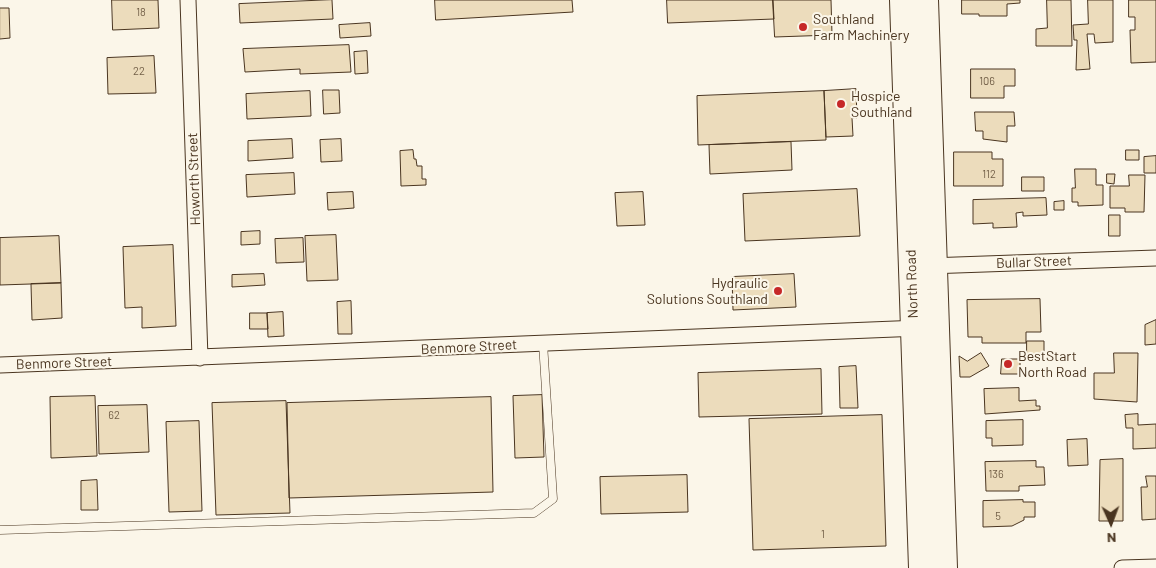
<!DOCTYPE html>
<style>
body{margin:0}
#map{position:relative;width:1156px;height:568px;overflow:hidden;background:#fbf6e9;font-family:Barlow,sans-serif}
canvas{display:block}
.north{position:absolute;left:1086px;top:498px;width:50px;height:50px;-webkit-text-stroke:4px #fbf6e9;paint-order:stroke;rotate:178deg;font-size:14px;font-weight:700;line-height:20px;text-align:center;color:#4a3520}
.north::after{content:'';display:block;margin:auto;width:18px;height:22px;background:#4a3520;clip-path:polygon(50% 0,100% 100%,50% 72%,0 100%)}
</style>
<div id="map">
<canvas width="1156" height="568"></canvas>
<div class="north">N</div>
</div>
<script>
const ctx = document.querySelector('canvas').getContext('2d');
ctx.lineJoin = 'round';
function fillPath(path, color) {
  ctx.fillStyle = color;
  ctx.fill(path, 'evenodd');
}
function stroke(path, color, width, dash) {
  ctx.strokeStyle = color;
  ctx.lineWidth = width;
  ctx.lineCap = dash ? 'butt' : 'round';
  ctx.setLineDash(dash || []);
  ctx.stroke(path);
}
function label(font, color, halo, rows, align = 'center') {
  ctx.font = font + ' Barlow,sans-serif';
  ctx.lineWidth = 4;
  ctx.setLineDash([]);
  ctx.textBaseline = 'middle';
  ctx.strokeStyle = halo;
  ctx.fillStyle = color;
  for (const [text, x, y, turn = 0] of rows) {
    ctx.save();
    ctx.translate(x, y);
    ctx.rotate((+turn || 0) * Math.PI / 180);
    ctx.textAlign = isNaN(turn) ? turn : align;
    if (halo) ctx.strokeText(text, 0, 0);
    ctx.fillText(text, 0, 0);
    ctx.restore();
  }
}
const building = new Path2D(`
 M 112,0 L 158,0 L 159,28 L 113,30 Z
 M 332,0 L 333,19 L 240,23 L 239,4 Z
 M 435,0 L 572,0 L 573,12 L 436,20 Z
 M 667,0 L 773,0 L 774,19 L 668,23 Z
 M 773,0 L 831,0 L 832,35 L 775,37 Z
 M 962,0 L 1020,0 L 1020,3 L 1007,4 L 1007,16 L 979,16 L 979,14 L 962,14 Z
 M 1047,0 L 1071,0 L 1072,46 L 1036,46 L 1036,29 L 1047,28 Z
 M 1088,0 L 1113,0 L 1113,42 L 1095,43 L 1094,34 L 1087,34 L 1090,69 L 1076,70 L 1077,40 L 1074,40 L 1073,25 L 1088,24 Z
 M 1129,0 L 1156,0 L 1156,62 L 1131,63 L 1130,30 L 1135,30 L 1135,17 L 1129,17 Z
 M 0,8 L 9,8 L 10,38 L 0,39 Z
 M 370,23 L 371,36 L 340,38 L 339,25 Z
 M 349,45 L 351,72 L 300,74 L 300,69 L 245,72 L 243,49 Z
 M 367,51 L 368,73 L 355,74 L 354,52 Z
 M 154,56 L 156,93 L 108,94 L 107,58 Z
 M 971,69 L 1015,69 L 1015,86 L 1004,86 L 1004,98 L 971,98 Z
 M 856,89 L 857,118 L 852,118 L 853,136 L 826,137 L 824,91 Z
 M 323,90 L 339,90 L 340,113 L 324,114 Z
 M 310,91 L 311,116 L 247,119 L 246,94 Z
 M 824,91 L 826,140 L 698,145 L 697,96 Z
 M 975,112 L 1014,112 L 1015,126 L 1007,126 L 1007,142 L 983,139 L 983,131 L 976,131 Z
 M 292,139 L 293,158 L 248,161 L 248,141 Z
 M 341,139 L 342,161 L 321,162 L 320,140 Z
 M 791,142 L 792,170 L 710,174 L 709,145 Z
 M 413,150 L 414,159 L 416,159 L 417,166 L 422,166 L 422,179 L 426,179 L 426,185 L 401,186 L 400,151 Z
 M 1126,150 L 1139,150 L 1139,160 L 1126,160 Z
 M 954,152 L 992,152 L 992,159 L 1003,159 L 1003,186 L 954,186 Z
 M 1156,156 L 1156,173 L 1144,173 L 1144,157 Z
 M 1075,169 L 1096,169 L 1096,185 L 1103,185 L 1103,205 L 1078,206 L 1078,202 L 1072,202 L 1072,188 L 1075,188 Z
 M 294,173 L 295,194 L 247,197 L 246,175 Z
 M 1107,174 L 1115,174 L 1114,184 L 1107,183 Z
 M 1129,175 L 1145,175 L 1144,212 L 1125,212 L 1125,208 L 1110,208 L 1110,186 L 1129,186 Z
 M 1022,177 L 1044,177 L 1044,191 L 1022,191 Z
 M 857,189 L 860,236 L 745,241 L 743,194 Z
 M 353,192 L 354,208 L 328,210 L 327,193 Z
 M 643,192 L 645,225 L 617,226 L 615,193 Z
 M 1046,198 L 1047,215 L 1023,216 L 1023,212 L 1016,213 L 1017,227 L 993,228 L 993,223 L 973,224 L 973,200 Z
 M 1064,201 L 1064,210 L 1054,210 L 1054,202 Z
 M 1109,215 L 1120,215 L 1120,236 L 1109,236 Z
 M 260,231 L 260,244 L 241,245 L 241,232 Z
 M 336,235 L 338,280 L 307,281 L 305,236 Z
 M 59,236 L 61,283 L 0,285 L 0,238 Z
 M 303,238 L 304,262 L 276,263 L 275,239 Z
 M 173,245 L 176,326 L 142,328 L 142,307 L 125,308 L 123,247 Z
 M 264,274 L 265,285 L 232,287 L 232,275 Z
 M 794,274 L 796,307 L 733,310 L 732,277 Z
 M 61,283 L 62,318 L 32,320 L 31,284 Z
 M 1040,299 L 1041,332 L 1026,332 L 1026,343 L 982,343 L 982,337 L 968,337 L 967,300 Z
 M 351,301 L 352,334 L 338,334 L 337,302 Z
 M 283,312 L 284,336 L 268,337 L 267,313 Z
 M 250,313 L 267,313 L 268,329 L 250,329 Z
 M 1156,320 L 1156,344 L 1145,345 L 1145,325 Z
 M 1027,341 L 1044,341 L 1044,354 L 1027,354 Z
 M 981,353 L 989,366 L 970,377 L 960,377 L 959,356 L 967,361 Z
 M 1114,353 L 1138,353 L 1137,402 L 1094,399 L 1094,373 L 1114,373 Z
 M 1002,359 L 1020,359 L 1020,374 L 1001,374 Z
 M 856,366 L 858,408 L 840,408 L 839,367 Z
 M 821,369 L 822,414 L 699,417 L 698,373 Z
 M 1019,388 L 1019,401 L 1036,400 L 1036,406 L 1040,406 L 1040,410 L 985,414 L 984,389 Z
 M 542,395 L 544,457 L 515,458 L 513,396 Z
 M 95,396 L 97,456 L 51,458 L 50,397 Z
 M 491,397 L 493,492 L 289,498 L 287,403 Z
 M 286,401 L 290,513 L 216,515 L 212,403 Z
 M 147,405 L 149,452 L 99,454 L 98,406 Z
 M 1138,414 L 1138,425 L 1156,424 L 1156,448 L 1133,449 L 1133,428 L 1126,428 L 1125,415 Z
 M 882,415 L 886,546 L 753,550 L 749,419 Z
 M 1023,420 L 1023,445 L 992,446 L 992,438 L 986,438 L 986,421 Z
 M 199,421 L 202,511 L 169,512 L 166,422 Z
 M 1087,439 L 1088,465 L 1068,466 L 1067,440 Z
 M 1123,459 L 1123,521 L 1099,521 L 1100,460 Z
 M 1036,461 L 1036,467 L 1044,467 L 1045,485 L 1019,486 L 1019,491 L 986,491 L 985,462 Z
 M 687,475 L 688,512 L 601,514 L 600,477 Z
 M 1146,476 L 1156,476 L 1156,519 L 1142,520 L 1141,487 L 1147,487 Z
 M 97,480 L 98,510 L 81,510 L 81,481 Z
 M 1023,500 L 1023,502 L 1035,502 L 1035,517 L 1024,517 L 1024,520 L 1012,526 L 983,527 L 983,501 Z`);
const service = new Path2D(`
 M 0,530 L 534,513 L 553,499 L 543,343`);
const minor = new Path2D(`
 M 188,0 L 200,358
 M 928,266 L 1156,258
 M 0,365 L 920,328
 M 1122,568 L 1156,567`);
const primary = new Path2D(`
 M 902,0 L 921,568
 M 926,0 L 945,568`);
const markers = [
 [803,27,5,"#c62828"],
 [841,104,5,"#c62828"],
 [778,291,5,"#c62828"],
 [1008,364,5,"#c62828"]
];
const numberNames = [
 ["18",141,12],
 ["22",139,71],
 ["106",987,81],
 ["112",989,174],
 ["62",114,415],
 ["136",996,474],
 ["5",998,516],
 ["1",823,534]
];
const poiNames = [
 ["Southland",813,19],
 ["Farm Machinery",813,35],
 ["Hospice",851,96],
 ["Southland",851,112],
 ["Hydraulic",768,283,"right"],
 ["Solutions Southland",768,299,"right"],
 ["BestStart",1018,356],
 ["North Road",1018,372]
];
const streetNames = [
 ["Howorth Street",194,179,-92],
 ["Bullar Street",1034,262,-2],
 ["North Road",912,284,-92],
 ["Benmore Street",469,347,-3],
 ["Benmore Street",64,363,-2]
];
fillPath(building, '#ecdcbc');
stroke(building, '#4a3520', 1);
stroke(service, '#4a3520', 9);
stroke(minor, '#4a3520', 17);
stroke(primary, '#4a3520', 26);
stroke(service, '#fbf6e9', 8);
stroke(minor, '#fbf6e9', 15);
stroke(primary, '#fbf6e9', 24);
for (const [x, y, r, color] of markers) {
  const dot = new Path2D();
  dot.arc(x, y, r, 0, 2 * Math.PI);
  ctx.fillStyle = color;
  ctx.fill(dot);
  stroke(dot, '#fbf6e9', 2);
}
label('11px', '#725f47', null, numberNames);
label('14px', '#4a3520', '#fbf6e9', poiNames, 'left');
label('14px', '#4a3520', '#fbf6e9', streetNames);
</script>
